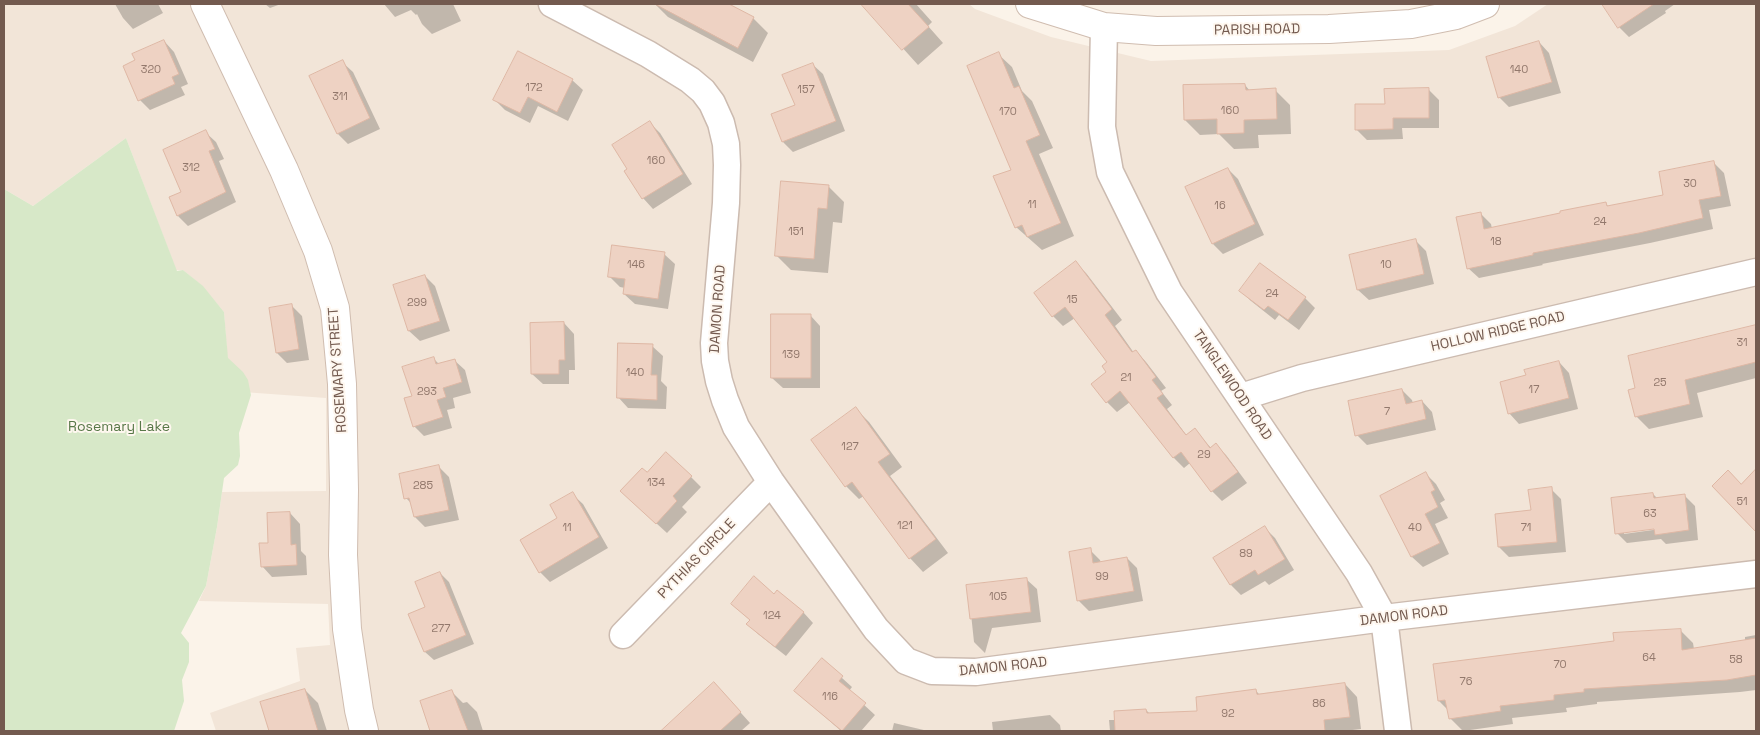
<!DOCTYPE html>
<style>
body{margin:0}
#map{position:relative;width:1760px;height:735px;overflow:hidden;background:#fbf3e9;font-family:"Space Grotesk",sans-serif}
canvas{display:block}
.frame{position:absolute;inset:0;border:5px solid #735a4f;pointer-events:none}
</style>
<div id="map">
<canvas width="1760" height="735"></canvas>
<div class="frame"></div>
</div>
<script>
const ctx = document.querySelector('canvas').getContext('2d');
ctx.lineJoin = 'round';
function fillPath(path, color) {
  ctx.fillStyle = color;
  ctx.fill(path, 'evenodd');
}
function stroke(path, color, width, dash) {
  ctx.strokeStyle = color;
  ctx.lineWidth = width;
  ctx.lineCap = dash ? 'butt' : 'round';
  ctx.setLineDash(dash || []);
  ctx.stroke(path);
}
function label(font, color, halo, rows, align = 'center') {
  ctx.font = font + ' "Space Grotesk",sans-serif';
  ctx.lineWidth = 4;
  ctx.setLineDash([]);
  ctx.textBaseline = 'middle';
  ctx.strokeStyle = halo;
  ctx.fillStyle = color;
  for (const [text, x, y, turn = 0] of rows) {
    ctx.save();
    ctx.translate(x, y);
    ctx.rotate((+turn || 0) * Math.PI / 180);
    ctx.textAlign = isNaN(turn) ? turn : align;
    if (halo) ctx.strokeText(text, 0, 0);
    ctx.fillText(text, 0, 0);
    ctx.restore();
  }
}
const residential = new Path2D(`
 M 4,4 L 969,4 L 975,9 L 1051,37 L 1151,61 L 1449,50 L 1515,26 L 1548,4 L 1756,4 L 1756,731 L 216,731 L 210,713 L 300,681 L 296,648 L 330,645 L 328,604 L 199,601 L 206,586 L 217,527 L 222,492 L 326,491 L 326,398 L 229,391 L 228,366 L 224,312 L 202,286 L 183,270 L 176,270 L 126,138 L 33,206 L 4,189 Z`);
const green = new Path2D(`
 M 126,138 L 177,271 L 183,270 L 203,286 L 224,312 L 228,358 L 243,372 L 248,380 L 251,395 L 239,433 L 240,456 L 238,465 L 224,478 L 217,527 L 206,586 L 181,633 L 189,643 L 189,662 L 182,680 L 184,701 L 174,731 L 4,731 L 4,189 L 33,206 Z`);
const shadow = new Path2D(`
 M 115,4 L 158,4 L 163,13 L 133,29 L 123,18 Z
 M 265,4 L 281,4 L 270,8 Z
 M 384,4 L 453,4 L 461,21 L 432,34 L 422,24 L 417,14 L 416,15 L 411,10 L 395,17 Z
 M 655,4 L 726,4 L 753,18 L 768,33 L 753,62 L 668,17 Z
 M 863,4 L 916,4 L 932,22 L 928,26 L 943,43 L 918,65 Z
 M 1604,4 L 1675,4 L 1665,11 L 1666,13 L 1629,37 L 1619,27 Z
 M 164,41 L 174,52 L 188,84 L 181,87 L 185,95 L 150,110 L 140,100 L 136,61 Z
 M 1539,42 L 1549,53 L 1561,93 L 1509,107 L 1499,97 Z
 M 998,54 L 1012,67 L 1022,91 L 1032,101 L 1053,148 L 1039,154 L 1074,236 L 1042,250 L 1016,227 L 1013,170 Z
 M 342,62 L 353,72 L 380,129 L 348,144 L 338,134 L 311,77 Z
 M 812,64 L 823,74 L 845,131 L 793,152 L 783,142 Z
 M 572,80 L 583,90 L 568,121 L 538,106 L 530,123 L 505,110 L 495,100 Z
 M 1245,85 L 1250,91 L 1275,90 L 1290,105 L 1291,134 L 1258,135 L 1259,148 L 1234,149 L 1219,134 L 1200,135 L 1185,120 Z
 M 1429,90 L 1439,100 L 1439,128 L 1402,128 L 1403,139 L 1367,140 L 1356,129 L 1386,105 Z
 M 650,123 L 660,133 L 692,184 L 653,209 L 643,198 Z
 M 205,132 L 216,142 L 224,159 L 219,161 L 236,202 L 188,226 L 178,216 L 183,193 Z
 M 1713,162 L 1724,173 L 1731,206 L 1709,210 L 1713,229 L 1650,243 L 1542,264 L 1543,265 L 1479,278 L 1468,268 L 1480,213 L 1491,224 L 1492,229 L 1606,204 L 1609,207 L 1665,196 Z
 M 1228,169 L 1238,179 L 1264,235 L 1223,254 L 1213,244 Z
 M 829,187 L 844,202 L 842,223 L 833,222 L 828,273 L 791,270 L 776,255 Z
 M 1415,240 L 1426,251 L 1434,284 L 1369,300 L 1358,290 Z
 M 664,254 L 675,264 L 668,309 L 635,304 L 624,294 L 625,288 L 620,287 L 609,276 Z
 M 1075,263 L 1086,273 L 1122,320 L 1115,326 L 1134,353 L 1136,351 L 1146,362 L 1166,388 L 1161,391 L 1172,405 L 1167,409 L 1187,436 L 1195,430 L 1211,448 L 1215,445 L 1226,455 L 1247,483 L 1222,501 L 1212,491 L 1190,463 L 1184,468 L 1174,458 L 1130,402 L 1117,412 L 1107,402 L 1109,362 L 1075,318 L 1063,326 L 1053,316 Z
 M 425,276 L 435,286 L 450,331 L 420,341 L 409,331 L 395,286 Z
 M 1241,291 L 1305,298 L 1315,308 L 1299,330 L 1279,315 L 1275,320 L 1251,301 Z
 M 292,306 L 302,316 L 309,360 L 287,363 L 277,353 Z
 M 810,315 L 820,326 L 820,388 L 783,388 L 772,378 Z
 M 564,323 L 574,334 L 575,370 L 569,370 L 569,384 L 543,384 L 532,374 Z
 M 1756,327 L 1756,378 L 1697,393 L 1703,417 L 1649,429 L 1636,416 L 1637,389 L 1727,335 Z
 M 652,346 L 663,356 L 661,381 L 667,387 L 666,409 L 628,408 L 618,397 Z
 M 434,359 L 439,364 L 454,360 L 465,370 L 471,393 L 453,398 L 455,408 L 447,410 L 452,428 L 424,436 L 414,426 L 413,396 Z
 M 1559,362 L 1569,373 L 1578,409 L 1519,424 L 1509,413 L 1527,376 Z
 M 1402,390 L 1412,400 L 1413,404 L 1422,401 L 1432,412 L 1436,430 L 1367,445 L 1357,435 Z
 M 856,409 L 869,422 L 902,467 L 890,476 L 948,553 L 923,572 L 910,558 L 864,496 L 859,499 L 846,486 Z
 M 439,467 L 449,477 L 459,520 L 425,527 L 415,517 L 412,504 L 406,498 Z
 M 1756,471 L 1756,530 L 1714,486 L 1741,486 Z
 M 647,474 L 691,477 L 701,487 L 682,507 L 687,512 L 667,533 L 632,501 Z
 M 1426,474 L 1436,484 L 1445,500 L 1440,503 L 1448,518 L 1435,524 L 1449,554 L 1423,567 L 1412,557 L 1382,496 Z
 M 1551,489 L 1561,499 L 1566,552 L 1509,557 L 1499,547 Z
 M 572,494 L 583,504 L 608,548 L 550,582 L 540,572 L 559,518 Z
 M 1653,494 L 1657,498 L 1684,495 L 1695,506 L 1698,540 L 1666,544 L 1661,539 L 1627,543 L 1617,533 ZM 1660,527 L 1660,529 L 1624,534 L 1624,531 Z
 M 290,513 L 300,524 L 301,551 L 306,556 L 307,575 L 272,577 L 262,566 L 269,544 Z
 M 1265,528 L 1275,538 L 1294,570 L 1269,585 L 1265,581 L 1241,595 L 1231,585 L 1215,558 Z
 M 1090,550 L 1100,560 L 1101,563 L 1127,558 L 1137,568 L 1143,601 L 1089,611 L 1079,601 Z
 M 440,573 L 449,582 L 474,644 L 434,660 L 425,652 L 426,608 Z
 M 1026,579 L 1037,589 L 1041,622 L 992,628 L 985,653 L 974,642 L 968,586 Z
 M 774,595 L 803,612 L 813,623 L 786,656 L 758,634 L 748,624 L 751,621 L 732,604 Z
 M 1680,630 L 1693,643 L 1694,649 L 1745,641 L 1745,637 L 1756,635 L 1756,690 L 1740,692 L 1597,702 L 1597,704 L 1566,708 L 1567,712 L 1512,718 L 1513,724 L 1463,731 L 1450,718 L 1448,710 L 1439,701 L 1615,642 Z
 M 822,660 L 852,687 L 849,691 L 875,715 L 861,731 L 841,731 L 796,691 Z
 M 1345,684 L 1357,697 L 1361,729 L 1344,731 L 1110,731 L 1109,720 L 1115,720 L 1146,710 L 1150,714 L 1199,712 L 1256,691 L 1260,695 Z
 M 305,690 L 318,703 L 327,731 L 270,731 L 262,703 Z
 M 452,692 L 463,703 L 467,702 L 477,712 L 483,731 L 431,731 L 422,702 Z
 M 724,694 L 750,723 L 741,731 L 675,731 L 670,725 Z
 M 1050,715 L 1060,725 L 1061,731 L 993,731 L 992,722 Z
 M 894,723 L 928,731 L 892,731 Z`);
const building = new Path2D(`
 M 655,4 L 729,4 L 754,17 L 738,48 Z
 M 861,4 L 908,4 L 929,27 L 902,50 Z
 M 1602,4 L 1654,4 L 1618,28 Z
 M 164,40 L 179,74 L 172,77 L 175,84 L 138,101 L 123,66 L 135,60 L 132,54 Z
 M 1539,41 L 1552,82 L 1498,98 L 1486,57 Z
 M 518,51 L 573,79 L 557,112 L 528,97 L 520,113 L 493,100 Z
 M 999,52 L 1014,88 L 1019,86 L 1040,135 L 1026,141 L 1061,223 L 1027,237 L 1022,225 L 1015,228 L 993,176 L 1011,170 L 967,66 Z
 M 343,60 L 370,118 L 337,134 L 309,76 Z
 M 813,63 L 836,121 L 782,142 L 771,114 L 795,105 L 782,75 Z
 M 1245,84 L 1246,90 L 1276,88 L 1277,119 L 1244,120 L 1244,133 L 1217,134 L 1217,119 L 1184,120 L 1183,85 Z
 M 1429,88 L 1429,118 L 1393,118 L 1393,129 L 1355,130 L 1355,104 L 1385,104 L 1384,89 Z
 M 650,121 L 683,174 L 642,199 L 624,171 L 627,169 L 612,145 Z
 M 206,130 L 215,149 L 209,151 L 226,192 L 177,216 L 169,197 L 181,192 L 163,150 Z
 M 1714,161 L 1721,196 L 1699,200 L 1703,218 L 1639,233 L 1533,253 L 1533,255 L 1467,269 L 1456,217 L 1481,212 L 1484,229 L 1560,213 L 1560,211 L 1606,202 L 1607,206 L 1663,195 L 1659,172 Z
 M 1228,168 L 1255,224 L 1212,244 L 1185,187 Z
 M 781,181 L 829,185 L 827,209 L 818,208 L 814,259 L 775,256 Z
 M 1416,239 L 1424,274 L 1357,290 L 1349,255 Z
 M 612,245 L 665,252 L 658,299 L 623,294 L 625,279 L 608,277 Z
 M 1076,261 L 1112,309 L 1105,315 L 1132,352 L 1136,350 L 1156,377 L 1152,380 L 1163,394 L 1157,398 L 1186,435 L 1195,428 L 1210,448 L 1216,443 L 1238,472 L 1211,492 L 1181,452 L 1173,458 L 1120,391 L 1106,403 L 1091,384 L 1106,372 L 1102,366 L 1107,362 L 1065,307 L 1052,317 L 1034,293 Z
 M 1260,263 L 1306,297 L 1288,320 L 1268,306 L 1264,310 L 1239,291 Z
 M 425,275 L 440,321 L 408,331 L 393,285 Z
 M 292,304 L 299,349 L 276,353 L 269,308 Z
 M 771,314 L 811,314 L 811,378 L 771,378 Z
 M 564,322 L 565,360 L 559,360 L 559,374 L 531,374 L 530,323 Z
 M 1756,325 L 1756,362 L 1685,380 L 1690,404 L 1635,417 L 1628,390 L 1635,388 L 1628,356 Z
 M 618,343 L 653,344 L 651,375 L 657,375 L 657,400 L 617,398 Z
 M 434,357 L 436,364 L 455,359 L 462,382 L 443,388 L 446,397 L 437,400 L 443,417 L 413,427 L 404,398 L 412,396 L 402,367 Z
 M 1559,361 L 1569,398 L 1508,414 L 1500,382 L 1526,375 L 1524,370 Z
 M 1402,389 L 1406,404 L 1422,400 L 1426,419 L 1355,436 L 1348,401 Z
 M 856,407 L 890,454 L 878,462 L 936,539 L 909,559 L 852,482 L 845,487 L 811,440 Z
 M 666,452 L 692,476 L 673,496 L 677,501 L 656,524 L 620,491 L 642,468 L 647,472 Z
 M 439,465 L 449,510 L 414,517 L 409,498 L 404,499 L 399,474 Z
 M 1756,469 L 1756,532 L 1712,486 L 1728,470 L 1741,484 Z
 M 1426,472 L 1435,490 L 1431,492 L 1438,507 L 1425,514 L 1440,543 L 1411,557 L 1380,496 Z
 M 1552,487 L 1557,542 L 1498,547 L 1495,514 L 1531,510 L 1528,490 Z
 M 573,492 L 599,537 L 539,573 L 520,540 L 557,518 L 550,505 Z
 M 1653,493 L 1654,498 L 1685,494 L 1689,530 L 1655,535 L 1654,529 L 1615,534 L 1611,498 Z
 M 290,512 L 291,545 L 296,544 L 297,565 L 261,567 L 259,543 L 268,543 L 267,513 Z
 M 1265,526 L 1285,559 L 1258,575 L 1255,570 L 1230,585 L 1213,558 Z
 M 1091,548 L 1093,563 L 1127,557 L 1134,591 L 1077,601 L 1069,552 Z
 M 440,572 L 466,635 L 424,652 L 408,614 L 425,607 L 415,582 Z
 M 754,576 L 774,594 L 777,590 L 804,612 L 775,647 L 746,624 L 750,620 L 731,604 Z
 M 1027,578 L 1031,612 L 970,619 L 966,585 Z
 M 1681,629 L 1682,650 L 1756,638 L 1756,675 L 1727,680 L 1584,689 L 1584,692 L 1554,695 L 1554,700 L 1500,706 L 1501,711 L 1449,719 L 1445,700 L 1438,701 L 1433,664 L 1614,641 L 1613,633 Z
 M 822,658 L 843,676 L 839,681 L 866,703 L 842,731 L 794,691 Z
 M 714,682 L 741,712 L 720,731 L 661,731 Z
 M 1345,683 L 1350,717 L 1324,720 L 1325,731 L 1115,731 L 1114,711 L 1146,709 L 1147,713 L 1197,711 L 1196,697 L 1256,689 L 1257,694 Z
 M 305,689 L 318,731 L 269,731 L 260,702 Z
 M 452,690 L 468,731 L 430,731 L 420,701 Z`);
const street = new Path2D(`
 M 552,4 L 648,54 L 690,80 L 703,91 L 712,103 L 721,123 L 726,144 L 727,165 L 726,203 L 714,343 L 715,361 L 719,381 L 725,400 L 736,427 L 771,482 L 876,629 L 906,661 L 932,671 L 976,672 L 1384,618 L 1756,574
 M 1104,27 L 1102,127 L 1110,172 L 1169,292 L 1359,573 L 1384,618 L 1398,731
 M 1241,397 L 1302,378 L 1756,272
 M 623,635 L 771,482`);
const secondary = new Path2D(`
 M 205,4 L 284,170 L 318,251 L 335,308 L 342,384 L 344,490 L 343,555 L 347,629 L 359,710 L 364,731
 M 1030,4 L 1104,27 L 1156,31 L 1329,29 L 1411,24 L 1456,15 L 1485,4`);
const numberNames = [
 ["320",151,70],
 ["140",1519,70],
 ["172",534,88],
 ["157",806,90],
 ["311",340,97],
 ["160",1230,111],
 ["170",1008,112],
 ["160",656,161],
 ["312",191,168],
 ["30",1690,184],
 ["11",1032,205],
 ["16",1220,206],
 ["24",1600,222],
 ["151",796,232],
 ["18",1496,242],
 ["146",636,265],
 ["10",1386,265],
 ["24",1272,294],
 ["15",1072,300],
 ["299",417,303],
 ["31",1742,343],
 ["139",791,355],
 ["140",635,373],
 ["21",1126,378],
 ["25",1660,383],
 ["17",1534,390],
 ["293",427,392],
 ["7",1387,412],
 ["127",850,447],
 ["29",1204,455],
 ["134",656,483],
 ["285",423,486],
 ["51",1742,502],
 ["63",1650,514],
 ["121",905,526],
 ["11",567,528],
 ["40",1415,528],
 ["71",1526,528],
 ["89",1246,554],
 ["99",1102,577],
 ["105",998,597],
 ["124",772,616],
 ["277",441,629],
 ["64",1649,658],
 ["58",1736,660],
 ["70",1560,665],
 ["76",1466,682],
 ["116",830,697],
 ["86",1319,704],
 ["92",1228,714]
];
const streetNames = [
 ["PARISH ROAD",1257,30,-1],
 ["DAMON ROAD",718,309,-86],
 ["HOLLOW RIDGE ROAD",1498,332,-13],
 ["ROSEMARY STREET",338,370,-94],
 ["TANGLEWOOD ROAD",1232,385,56],
 ["PYTHIAS CIRCLE",697,559,-46],
 ["DAMON ROAD",1404,616,-7],
 ["DAMON ROAD",1003,667,-6]
];
const parkNames = [
 ["Rosemary Lake",119,427]
];
fillPath(residential, '#f2e5d8');
fillPath(green, '#d7e8c8');
fillPath(shadow, '#0003');
fillPath(building, '#eed2c3');
stroke(building, '#dfb8a5', 1);
stroke(street, '#ccbbb0', 29);
stroke(secondary, '#d0bdb0', 30);
stroke(street, '#fff', 26);
stroke(secondary, '#fff', 28);
label('11px', '#92786c', null, numberNames);
label('14px', '#735a4f', '#fef7ef', streetNames);
label('14px', '#587848', '#fef7ef', parkNames);
</script>
